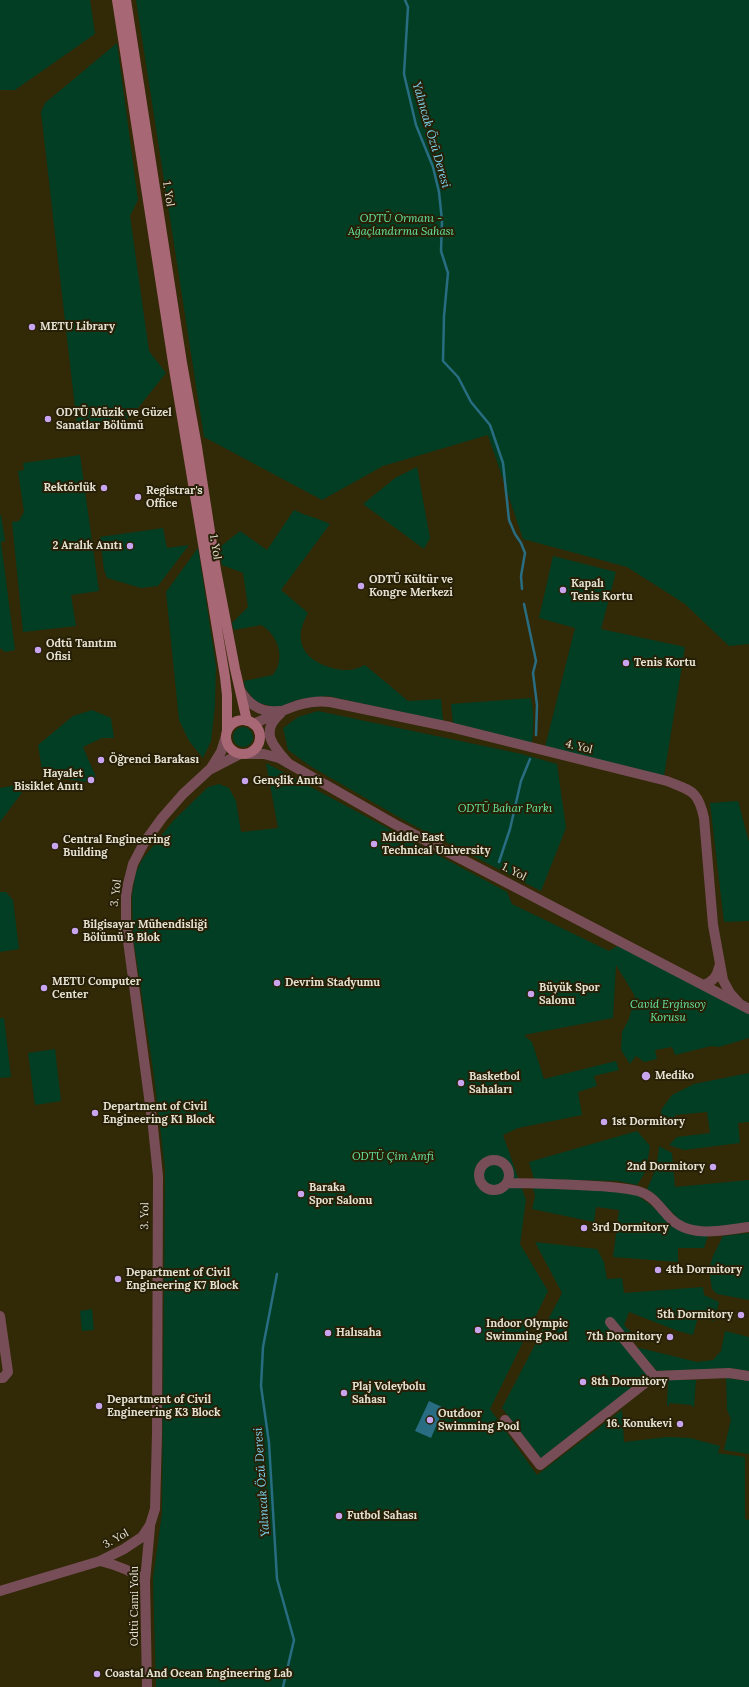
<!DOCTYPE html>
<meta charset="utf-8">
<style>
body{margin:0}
canvas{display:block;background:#272007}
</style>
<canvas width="749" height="1687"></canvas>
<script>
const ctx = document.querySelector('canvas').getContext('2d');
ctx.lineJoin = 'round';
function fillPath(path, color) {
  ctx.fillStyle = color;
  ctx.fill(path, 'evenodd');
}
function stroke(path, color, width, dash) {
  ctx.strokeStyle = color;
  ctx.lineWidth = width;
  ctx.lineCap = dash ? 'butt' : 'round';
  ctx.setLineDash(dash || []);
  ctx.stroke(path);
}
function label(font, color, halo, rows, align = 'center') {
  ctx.font = font + ' Lora,serif';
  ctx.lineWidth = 4;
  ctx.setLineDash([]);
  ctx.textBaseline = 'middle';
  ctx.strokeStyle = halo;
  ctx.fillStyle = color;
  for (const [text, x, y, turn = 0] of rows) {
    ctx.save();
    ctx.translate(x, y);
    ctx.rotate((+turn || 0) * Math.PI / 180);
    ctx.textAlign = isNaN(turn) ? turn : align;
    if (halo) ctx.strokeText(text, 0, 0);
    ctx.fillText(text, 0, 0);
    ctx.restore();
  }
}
const built = new Path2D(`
 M 0,0 L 749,0 L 749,1687 L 0,1687 Z`);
const green = new Path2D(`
 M 0,0 L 90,0 L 95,34 L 15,90 L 0,90 Z
 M 136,0 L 749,0 L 749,644 L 729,646 L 685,604 L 627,567 L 523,539 L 488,435 L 383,466 L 322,500 L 204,437 Z
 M 117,43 L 138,200 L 130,216 L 149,351 L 166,373 L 130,418 L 77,425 L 41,112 L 45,103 Z
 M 80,455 L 99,591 L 71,595 L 76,626 L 23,632 L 12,522 L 19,521 L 24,512 L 18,471 L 24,470 L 23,463 Z
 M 417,467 L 430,538 L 424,549 L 363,504 L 395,478 Z
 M 294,510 C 306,516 318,518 330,524 L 281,590 L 308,613 C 304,621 299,630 301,640 C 303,660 329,670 347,670 C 353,670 359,668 365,665 L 408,701 L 441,699 L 443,721 L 328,696 L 306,698 L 294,701 L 283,706 L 274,707 L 256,702 L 245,688 L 244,681 L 273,675 C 286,658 278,635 261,625 L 234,630 L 232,623 L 248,607 L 243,573 L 222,565 L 219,548 L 240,531 L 267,550 Z
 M 0,515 L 1,515 L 5,541 L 1,542 L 15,650 L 5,652 L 0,648 Z
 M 163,528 L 167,548 L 189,545 L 158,586 L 141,588 L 107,578 L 104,570 L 100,537 Z
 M 198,548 L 216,666 L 215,706 L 211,741 L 203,758 L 189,741 L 179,720 L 166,592 Z
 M 553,556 L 616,572 L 601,629 L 685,647 L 664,776 L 545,747 L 575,628 L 539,618 Z
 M 531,698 C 534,712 534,729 532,743 L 453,723 L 451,704 Z
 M 92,710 L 111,718 L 114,738 L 102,738 L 83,747 L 96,777 L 86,782 L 43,776 L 38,745 L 73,716 Z
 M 318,711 L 522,754 L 557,764 L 566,828 L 541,891 L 409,823 L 310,766 L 288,750 L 283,728 L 298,717 Z
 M233 737a10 10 0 1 1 20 0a10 10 0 1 1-20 0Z
 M 266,763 L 507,892 L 512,904 L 609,951 L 619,945 L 749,1014 L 749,1038 L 719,1047 L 711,1046 L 675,1055 L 672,1047 L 655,1050 L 657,1059 L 644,1062 L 636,1056 L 630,1064 L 621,1050 L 622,1032 L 629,1019 L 635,996 L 616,965 L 613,1018 L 524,1035 L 532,1042 L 544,1079 L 616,1061 L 619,1070 L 594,1076 L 597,1086 L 578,1092 L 582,1115 L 518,1128 L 503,1135 L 526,1200 L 520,1244 L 548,1291 L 490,1409 L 537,1475 L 622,1410 L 624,1442 L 667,1437 L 690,1438 L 720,1446 L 718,1453 L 745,1457 L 745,1519 L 749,1520 L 749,1687 L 156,1687 L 153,1579 L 162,1513 L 165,1169 L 154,1076 L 133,936 L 132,896 L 136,872 L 142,860 L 173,821 L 208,787 L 219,784 L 229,788 L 236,801 L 241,832 L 278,828 Z
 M 29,783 L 0,822 L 0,788 Z
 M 738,801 L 749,842 L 749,921 L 724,922 L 710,803 Z
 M 0,892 L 6,892 L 13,900 L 19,949 L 0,952 Z
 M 0,1018 L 4,1018 L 11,1077 L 0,1078 Z
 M 55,1049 L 61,1101 L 35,1105 L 28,1053 Z
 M 749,1073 L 749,1122 L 738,1123 L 740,1143 L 684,1150 L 669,1145 L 677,1137 L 710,1133 L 707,1112 L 675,1115 L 675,1121 L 663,1126 L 661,1110 L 672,1095 L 694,1084 Z
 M 637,1131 L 650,1146 L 646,1171 L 637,1185 L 618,1181 L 534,1179 L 529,1162 Z
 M 659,1146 L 672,1153 L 675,1187 L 749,1180 L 749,1223 C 731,1225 700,1232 684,1223 C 680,1221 676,1216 672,1212 C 663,1204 658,1195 647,1189 C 654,1175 658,1163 659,1146 Z
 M 533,1188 L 611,1191 L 637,1195 L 652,1206 L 673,1227 L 691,1235 L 708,1236 L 704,1248 L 678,1248 L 678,1262 L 613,1257 L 619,1210 L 596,1207 L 594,1222 L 532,1209 L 535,1196 Z
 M 749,1233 L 749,1300 L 717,1294 L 712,1289 L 709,1269 L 713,1256 L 723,1236 Z
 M 535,1242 L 597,1249 L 604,1262 L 607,1279 L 622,1278 L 624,1293 L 703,1287 L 704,1295 L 719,1302 L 714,1321 L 698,1317 L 693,1335 L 678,1331 L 629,1312 L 624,1325 L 634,1335 L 631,1355 L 648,1375 L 541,1458 L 502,1408 L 562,1293 Z
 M 92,1309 L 94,1330 L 82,1331 L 80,1311 Z
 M 725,1331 L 749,1337 L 749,1371 L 730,1368 L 657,1371 L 636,1347 L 697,1362 L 713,1360 L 721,1351 Z
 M 726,1378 L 749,1381 L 749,1454 L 724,1450 L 731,1419 L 727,1410 Z
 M 668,1380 L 696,1380 L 694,1407 L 692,1407 L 692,1405 L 669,1403 L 669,1406 L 667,1406 Z`);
const water = new Path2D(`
 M 429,1401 L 444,1408 L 431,1438 L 415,1431 Z`);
const stream = new Path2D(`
 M 405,0 L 408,7 L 404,74 L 416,125 L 433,167 L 439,192 L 442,221 L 441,251 L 448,273 L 444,316 L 443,361 L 458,377 L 471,402 L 490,425 L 503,463 L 509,520 L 515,534 L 521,543 L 525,553 L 521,576 L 522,589
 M 524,604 L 536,661 L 533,673 L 537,705 L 536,735
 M 499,862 L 510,829 L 521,781 L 530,759
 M 277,1274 L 263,1347 L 261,1386 L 269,1443 L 277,1579 L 294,1640 L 283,1687`);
const minor = new Path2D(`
 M 240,690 C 249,705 262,713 279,711
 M 280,714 C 259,732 274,747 288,763
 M 253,724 C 278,714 302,698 330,702 L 450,727 L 667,781 C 691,791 698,790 704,818 L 713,925 L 723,980 L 730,993 L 739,1003
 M 211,768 L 221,752 L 226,736
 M 704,985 C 713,981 717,977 719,967
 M479 1175a15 15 0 1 1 30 0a15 15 0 1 1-30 0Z
 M 507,1183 C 530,1183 554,1184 577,1185 C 598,1186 618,1186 638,1191 C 653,1195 660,1208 670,1218 C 690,1239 724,1230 749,1227
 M 0,1316 L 8,1372 L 3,1378 L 0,1378
 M 610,1322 L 654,1376
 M 505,1420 L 540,1465 L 654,1376 L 729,1373 L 749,1376
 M 100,1561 C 117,1565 131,1570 145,1581
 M 0,1591 L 100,1561 L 124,1549 L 142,1537 L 150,1525 L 155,1509 L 157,1434 L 158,1176 L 153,1127 L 126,926 L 126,896 L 128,884 L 133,864 L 144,843 L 162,818 L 183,794 L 209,770 L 240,754
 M 147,1687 L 145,1581 L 150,1527`);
const tertiary = new Path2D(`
 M 246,754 L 264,754 L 279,758 L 398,826 L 749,1009`);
const secondary = new Path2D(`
 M 117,0 L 174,369 L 225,677 L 227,695 L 227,730
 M 126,0 L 182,363 L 197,447 L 216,570 L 235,669 L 247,721
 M226 737a17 17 0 1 1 34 0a17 17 0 1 1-34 0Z`);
const markers = [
 [32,327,4,"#c8a5ee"],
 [48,419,4,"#c8a5ee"],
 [104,488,4,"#c8a5ee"],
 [138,497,4,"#c8a5ee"],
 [130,546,4,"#c8a5ee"],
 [361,586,4,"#c8a5ee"],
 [563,590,4,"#c8a5ee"],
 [38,650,4,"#c8a5ee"],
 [626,663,4,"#c8a5ee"],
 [101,760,4,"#c8a5ee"],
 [91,780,4,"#c8a5ee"],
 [245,781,4,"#c8a5ee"],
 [374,844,4,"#c8a5ee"],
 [55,846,4,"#c8a5ee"],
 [75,931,4,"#c8a5ee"],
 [277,983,4,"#c8a5ee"],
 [44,988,4,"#c8a5ee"],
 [531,994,4,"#c8a5ee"],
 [646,1076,5,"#c8a5ee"],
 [461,1083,4,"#c8a5ee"],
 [95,1113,4,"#c8a5ee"],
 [604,1122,4,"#c8a5ee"],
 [713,1167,4,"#c8a5ee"],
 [301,1194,4,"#c8a5ee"],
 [584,1228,4,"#c8a5ee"],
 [658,1270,4,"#c8a5ee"],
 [118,1279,4,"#c8a5ee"],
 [741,1315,4,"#c8a5ee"],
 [478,1330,4,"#c8a5ee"],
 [328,1333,4,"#c8a5ee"],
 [670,1337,4,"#c8a5ee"],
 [583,1382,4,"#c8a5ee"],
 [344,1393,4,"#c8a5ee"],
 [99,1406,4,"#c8a5ee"],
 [430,1420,4,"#c8a5ee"],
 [680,1424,4,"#c8a5ee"],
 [339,1516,4,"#c8a5ee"],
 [97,1674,4,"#c8a5ee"]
];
const streetNames = [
 ["1. Yol",168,194,81],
 ["1. Yol",215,547,81],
 ["4. Yol",579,747,14],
 ["1. Yol",514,872,27],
 ["3. Yol",116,893,-83],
 ["3. Yol",145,1216,-89],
 ["3. Yol",116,1539,-29],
 ["Odtü Cami Yolu",135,1606,-90]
];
const parkNames = [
 ["ODTÜ Ormanı -",401,219],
 ["Ağaçlandırma Sahası",401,232],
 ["ODTÜ Bahar Parkı",505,809],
 ["Cavid Erginsoy",668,1005],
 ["Korusu",668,1018],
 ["ODTÜ Çim Amfi",393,1157]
];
const poiNames = [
 ["METU Library",40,327],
 ["ODTÜ Müzik ve Güzel",56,413],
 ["Sanatlar Bölümü",56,426],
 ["Rektörlük",96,488,"right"],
 ["Registrar's",146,491],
 ["Office",146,504],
 ["2 Aralık Anıtı",122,546,"right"],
 ["ODTÜ Kültür ve",369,580],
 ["Kongre Merkezi",369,593],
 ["Kapalı",571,584],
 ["Tenis Kortu",571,597],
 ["Odtü Tanıtım",46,644],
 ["Ofisi",46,657],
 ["Tenis Kortu",634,663],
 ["Öğrenci Barakası",109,760],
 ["Hayalet",83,774,"right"],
 ["Bisiklet Anıtı",83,787,"right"],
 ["Gençlik Anıtı",253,781],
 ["Middle East",382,838],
 ["Technical University",382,851],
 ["Central Engineering",63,840],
 ["Building",63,853],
 ["Bilgisayar Mühendisliği",83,925],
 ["Bölümü B Blok",83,938],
 ["METU Computer",52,982],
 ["Center",52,995],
 ["Devrim Stadyumu",285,983],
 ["Büyük Spor",539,988],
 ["Salonu",539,1001],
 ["Mediko",655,1076],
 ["Basketbol",469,1077],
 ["Sahaları",469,1090],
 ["Department of Civil",103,1107],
 ["Engineering K1 Block",103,1120],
 ["1st Dormitory",612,1122],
 ["2nd Dormitory",705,1167,"right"],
 ["Baraka",309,1188],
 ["Spor Salonu",309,1201],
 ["3rd Dormitory",592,1228],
 ["4th Dormitory",666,1270],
 ["Department of Civil",126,1273],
 ["Engineering K7 Block",126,1286],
 ["5th Dormitory",733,1315,"right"],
 ["Indoor Olympic",486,1324],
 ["Swimming Pool",486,1337],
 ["Halısaha",336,1333],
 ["7th Dormitory",662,1337,"right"],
 ["8th Dormitory",591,1382],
 ["Plaj Voleybolu",352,1387],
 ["Sahası",352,1400],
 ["Department of Civil",107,1400],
 ["Engineering K3 Block",107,1413],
 ["Outdoor",438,1414],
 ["Swimming Pool",438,1427],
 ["16. Konukevi",672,1424,"right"],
 ["Futbol Sahası",347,1516],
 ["Coastal And Ocean Engineering Lab",105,1674]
];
const waterNames = [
 ["Yalıncak Özü Deresi",431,135,74],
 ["Yalıncak Özü Deresi",262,1482,-94]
];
fillPath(built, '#322907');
fillPath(green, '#023e23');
fillPath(water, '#286d82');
stroke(stream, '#286d82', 2.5);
stroke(minor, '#774e57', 10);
stroke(tertiary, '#774e57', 10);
stroke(secondary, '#a86775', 10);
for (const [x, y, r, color] of markers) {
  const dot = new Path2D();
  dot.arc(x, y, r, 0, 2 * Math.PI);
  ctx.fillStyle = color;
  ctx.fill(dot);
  stroke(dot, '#272007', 1.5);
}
label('11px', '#e5e1d2', '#272007', streetNames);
label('italic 11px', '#67eaa2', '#272007', parkNames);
label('bold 11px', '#e5e1d2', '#272007', poiNames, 'left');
label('italic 12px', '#7fd7f3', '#272007', waterNames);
</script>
